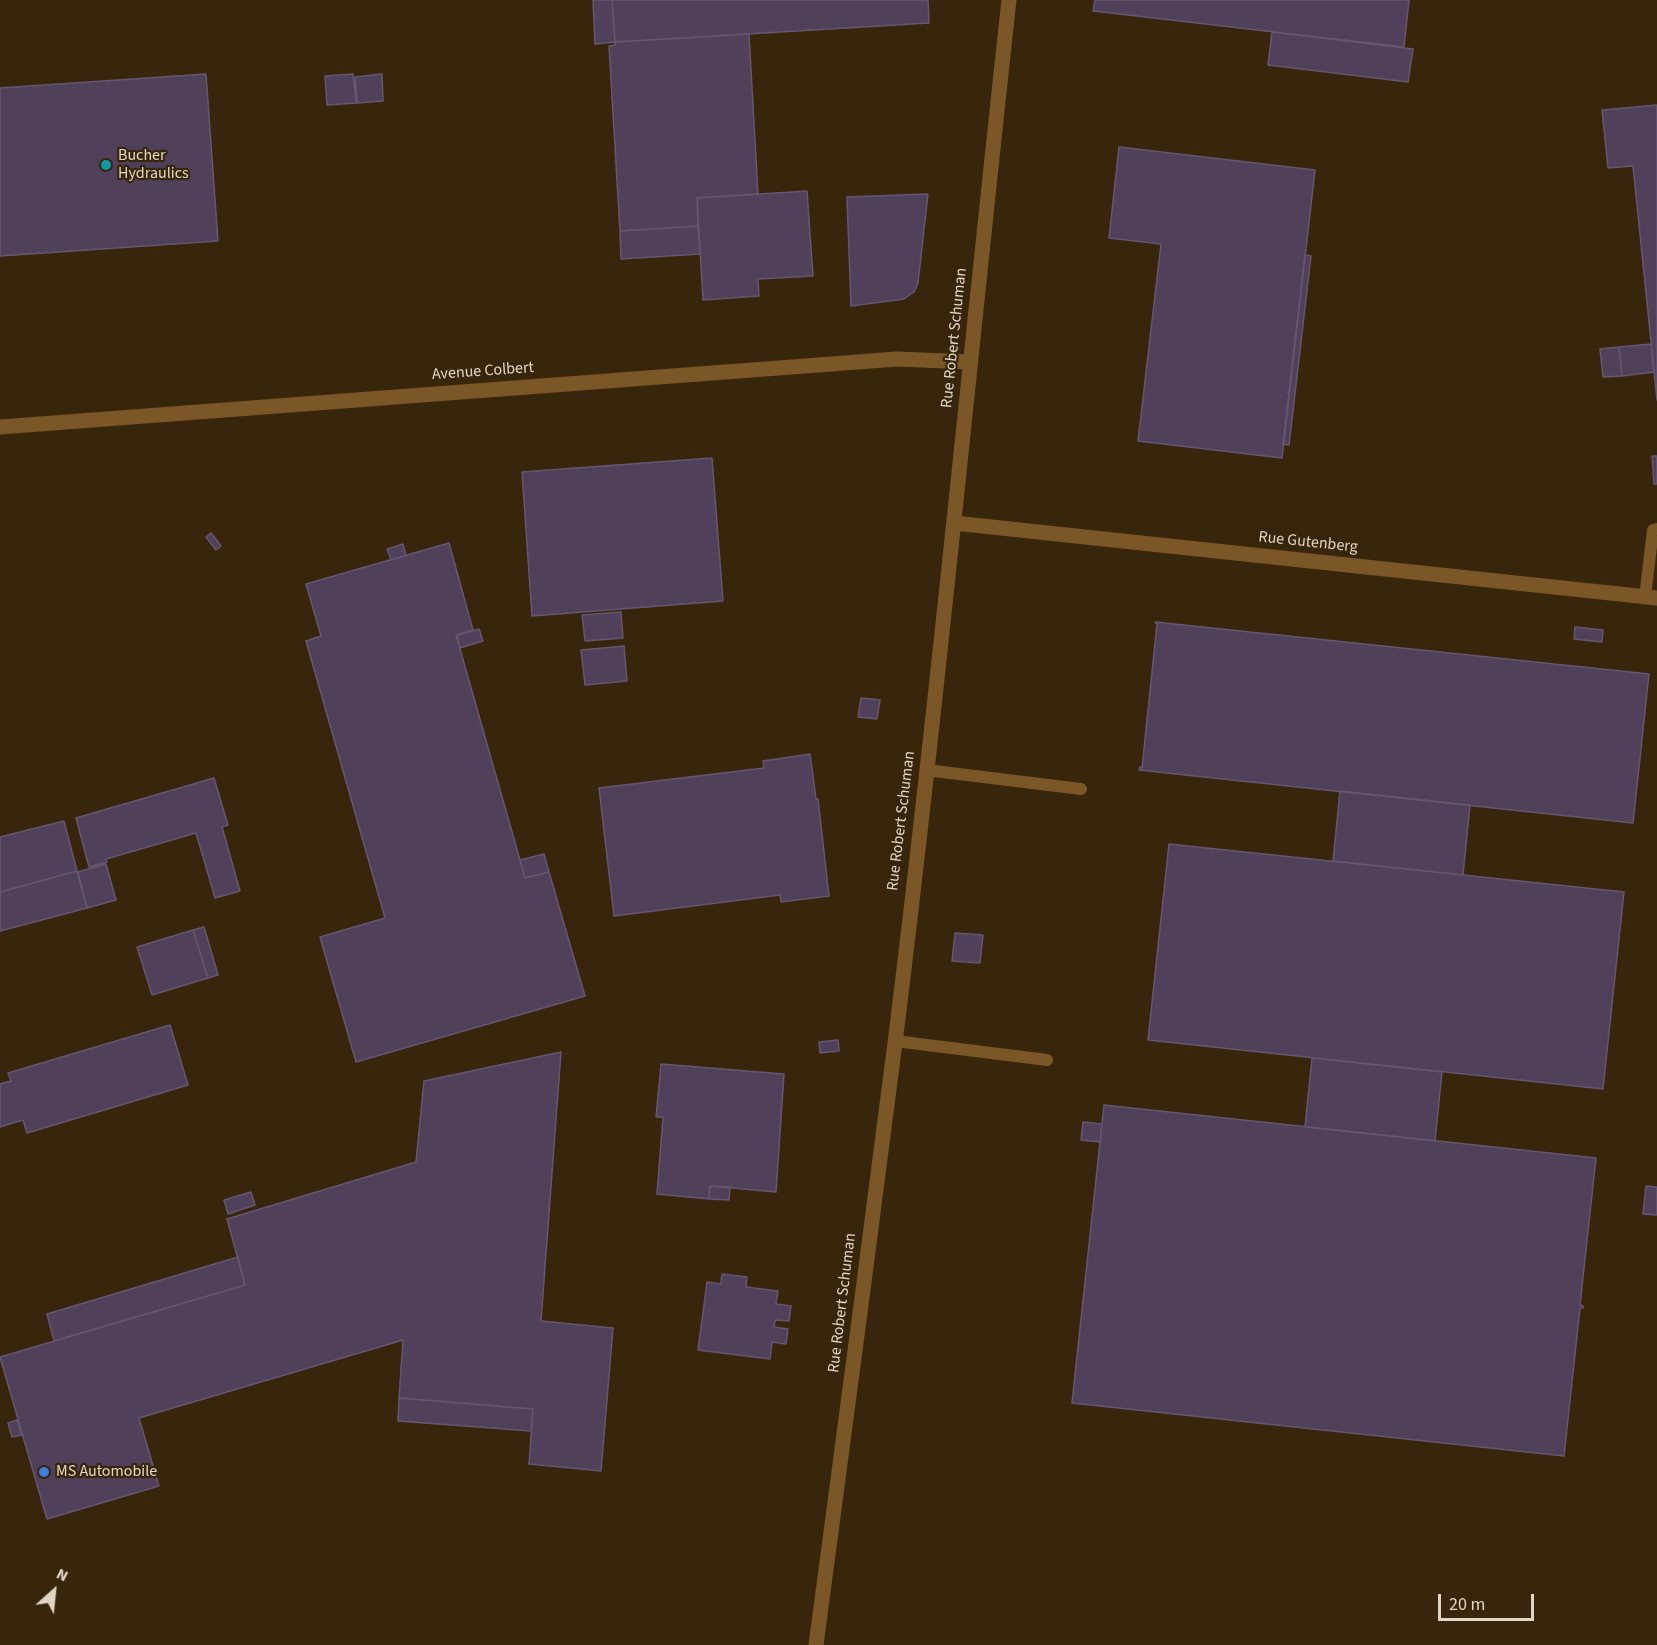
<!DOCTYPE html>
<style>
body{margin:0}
#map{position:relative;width:1657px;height:1645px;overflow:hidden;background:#37260b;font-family:"Source Sans 3",sans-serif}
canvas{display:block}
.north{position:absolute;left:24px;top:1561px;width:60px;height:60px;-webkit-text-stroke:4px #37260b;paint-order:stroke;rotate:27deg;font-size:16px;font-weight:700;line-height:24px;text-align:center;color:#e0d5c6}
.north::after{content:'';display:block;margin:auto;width:21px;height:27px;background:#e0d5c6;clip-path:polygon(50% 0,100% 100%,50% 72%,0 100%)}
.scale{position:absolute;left:1438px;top:1594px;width:96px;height:27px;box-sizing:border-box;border:3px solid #e0d5c6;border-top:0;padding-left:8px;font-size:18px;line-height:21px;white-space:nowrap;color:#e0d5c6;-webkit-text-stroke:4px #37260b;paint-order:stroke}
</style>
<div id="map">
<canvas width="1657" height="1645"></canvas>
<div class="north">N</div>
<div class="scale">20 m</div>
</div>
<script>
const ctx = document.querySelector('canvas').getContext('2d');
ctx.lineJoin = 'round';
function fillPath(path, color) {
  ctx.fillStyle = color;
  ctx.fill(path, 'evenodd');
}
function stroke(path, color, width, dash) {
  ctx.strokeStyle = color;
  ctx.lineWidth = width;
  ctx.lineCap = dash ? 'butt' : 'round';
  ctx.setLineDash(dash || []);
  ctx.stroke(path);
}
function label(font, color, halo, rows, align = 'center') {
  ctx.font = font + ' "Source Sans 3",sans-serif';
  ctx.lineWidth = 4.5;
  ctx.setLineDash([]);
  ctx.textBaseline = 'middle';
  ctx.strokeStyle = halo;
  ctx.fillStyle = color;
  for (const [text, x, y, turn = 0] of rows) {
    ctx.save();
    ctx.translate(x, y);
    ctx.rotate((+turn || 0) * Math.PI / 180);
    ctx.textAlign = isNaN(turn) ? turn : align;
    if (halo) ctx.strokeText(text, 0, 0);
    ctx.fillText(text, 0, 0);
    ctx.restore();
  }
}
const building = new Path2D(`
 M 593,0 L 612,0 L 615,42 L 595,44 Z
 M 612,0 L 928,0 L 929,23 L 615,42 Z
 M 1095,0 L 1409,0 L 1404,47 L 1093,11 Z
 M 1272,32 L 1413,49 L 1408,82 L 1268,65 Z
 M 749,34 L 758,194 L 697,198 L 698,226 L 620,231 L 609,46 L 615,45 L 615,42 Z
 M 206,74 L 218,241 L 0,256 L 0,88 Z
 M 353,74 L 356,103 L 327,105 L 325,76 Z
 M 382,74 L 383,101 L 357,103 L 355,77 Z
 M 1657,105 L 1657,400 L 1633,166 L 1608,168 L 1602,110 Z
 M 1119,147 L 1315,170 L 1282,458 L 1138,441 L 1161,244 L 1109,238 Z
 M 807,191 L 813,276 L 758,279 L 759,296 L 703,300 L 697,198 Z
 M 928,194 L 918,283 L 914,292 L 904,299 L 851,306 L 847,197 Z
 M 698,226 L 700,254 L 621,259 L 620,231 Z
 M 1305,255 L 1311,256 L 1289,445 L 1283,444 Z
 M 1651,344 L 1654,372 L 1622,376 L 1619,347 Z
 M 1619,347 L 1622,376 L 1603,377 L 1600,349 Z
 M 1652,456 L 1657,456 L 1657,484 L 1654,484 Z
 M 712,458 L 723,601 L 532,616 L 522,472 Z
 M 211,533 L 221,546 L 216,550 L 206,537 Z
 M 449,543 L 473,630 L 456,635 L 520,860 L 525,878 L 549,872 L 585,996 L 356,1062 L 320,937 L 385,918 L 306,641 L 321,636 L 306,584 Z
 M 403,544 L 406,556 L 391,560 L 387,549 Z
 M 621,612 L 623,638 L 585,641 L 582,615 Z
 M 1155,622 L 1649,674 L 1633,823 L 1139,770 L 1140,767 L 1142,768 L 1157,624 Z
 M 1575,627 L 1603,630 L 1602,642 L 1574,639 Z
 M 479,629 L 483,641 L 460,648 L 457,635 Z
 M 624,646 L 627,681 L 585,685 L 581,650 Z
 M 861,698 L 880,700 L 877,719 L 858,717 Z
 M 810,754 L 816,799 L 818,799 L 829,896 L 781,902 L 780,895 L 614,916 L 599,788 L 764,768 L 763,761 Z
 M 214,778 L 228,825 L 222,827 L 240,891 L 215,898 L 196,833 L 106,859 L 107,862 L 89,867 L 76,818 Z
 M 1340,791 L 1470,805 L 1463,875 L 1333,861 Z
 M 64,821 L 77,871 L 0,892 L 0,837 Z
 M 1169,844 L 1624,892 L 1603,1089 L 1148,1040 Z
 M 544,854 L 549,872 L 525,878 L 520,860 Z
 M 106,864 L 116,900 L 87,908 L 78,872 Z
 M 77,871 L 87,908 L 0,931 L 0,892 Z
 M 204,927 L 218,975 L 208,978 L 193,930 Z
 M 193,930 L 208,978 L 152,995 L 137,947 Z
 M 955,933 L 983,935 L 980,963 L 952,961 Z
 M 170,1025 L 188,1085 L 27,1133 L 23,1120 L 0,1127 L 0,1084 L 11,1081 L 8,1073 Z
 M 838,1040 L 839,1051 L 820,1053 L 819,1042 Z
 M 561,1052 L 541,1321 L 613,1328 L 601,1471 L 529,1464 L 533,1409 L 399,1398 L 403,1340 L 139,1418 L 159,1486 L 47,1519 L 0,1357 L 245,1285 L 227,1219 L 416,1162 L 424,1081 Z
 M 1312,1058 L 1442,1072 L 1435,1141 L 1305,1127 Z
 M 661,1064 L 784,1074 L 776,1192 L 710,1186 L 709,1199 L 657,1194 L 663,1117 L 656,1117 Z
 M 1104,1105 L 1596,1158 L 1580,1305 L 1583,1306 L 1583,1308 L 1580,1308 L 1564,1456 L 1072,1403 Z
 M 1083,1122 L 1102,1124 L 1100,1142 L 1081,1140 Z
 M 710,1186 L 730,1187 L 729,1200 L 709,1199 Z
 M 1646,1186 L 1657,1187 L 1657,1215 L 1643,1214 Z
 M 251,1192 L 255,1205 L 228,1214 L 224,1200 Z
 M 238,1257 L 245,1285 L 54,1341 L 47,1314 Z
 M 722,1274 L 747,1277 L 746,1287 L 778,1291 L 776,1304 L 791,1306 L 789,1321 L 775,1320 L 774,1327 L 788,1329 L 786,1344 L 772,1342 L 770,1359 L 698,1350 L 707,1282 L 721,1284 Z
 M 399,1398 L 533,1409 L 531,1431 L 398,1421 Z
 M 17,1420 L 22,1435 L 12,1437 L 8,1423 Z`);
const lane = new Path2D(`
 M 1645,597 L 1653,530 L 1657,529
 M 926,770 L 1081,789
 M 895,1041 L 1047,1060`);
const street = new Path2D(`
 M 0,427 L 897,359 L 970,362
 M 954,523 L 1657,598
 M 816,1645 C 842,1444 870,1244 895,1043 C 938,696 971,347 1009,0`);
const markers = [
 [106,165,6,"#0f9aa8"],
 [44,1472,6,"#3f7fe0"]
];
const poiNames = [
 ["Bucher",118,156],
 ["Hydraulics",118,174],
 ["MS Automobile",56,1472]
];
const streetNames = [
 ["Rue Robert Schuman",955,338,-84],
 ["Avenue Colbert",483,372,-4],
 ["Rue Gutenberg",1308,543,6],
 ["Rue Robert Schuman",902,821,-83],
 ["Rue Robert Schuman",843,1303,-83]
];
fillPath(building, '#50405a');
stroke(building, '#675671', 1.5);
stroke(lane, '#7b5627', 12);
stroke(street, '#7b5627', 15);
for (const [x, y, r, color] of markers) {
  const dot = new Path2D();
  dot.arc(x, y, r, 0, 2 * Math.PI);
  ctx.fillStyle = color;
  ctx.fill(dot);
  stroke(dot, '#37260b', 2);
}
label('16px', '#e0d5c6', '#37260b', poiNames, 'left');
label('16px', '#e0d5c6', '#37260b', streetNames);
</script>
